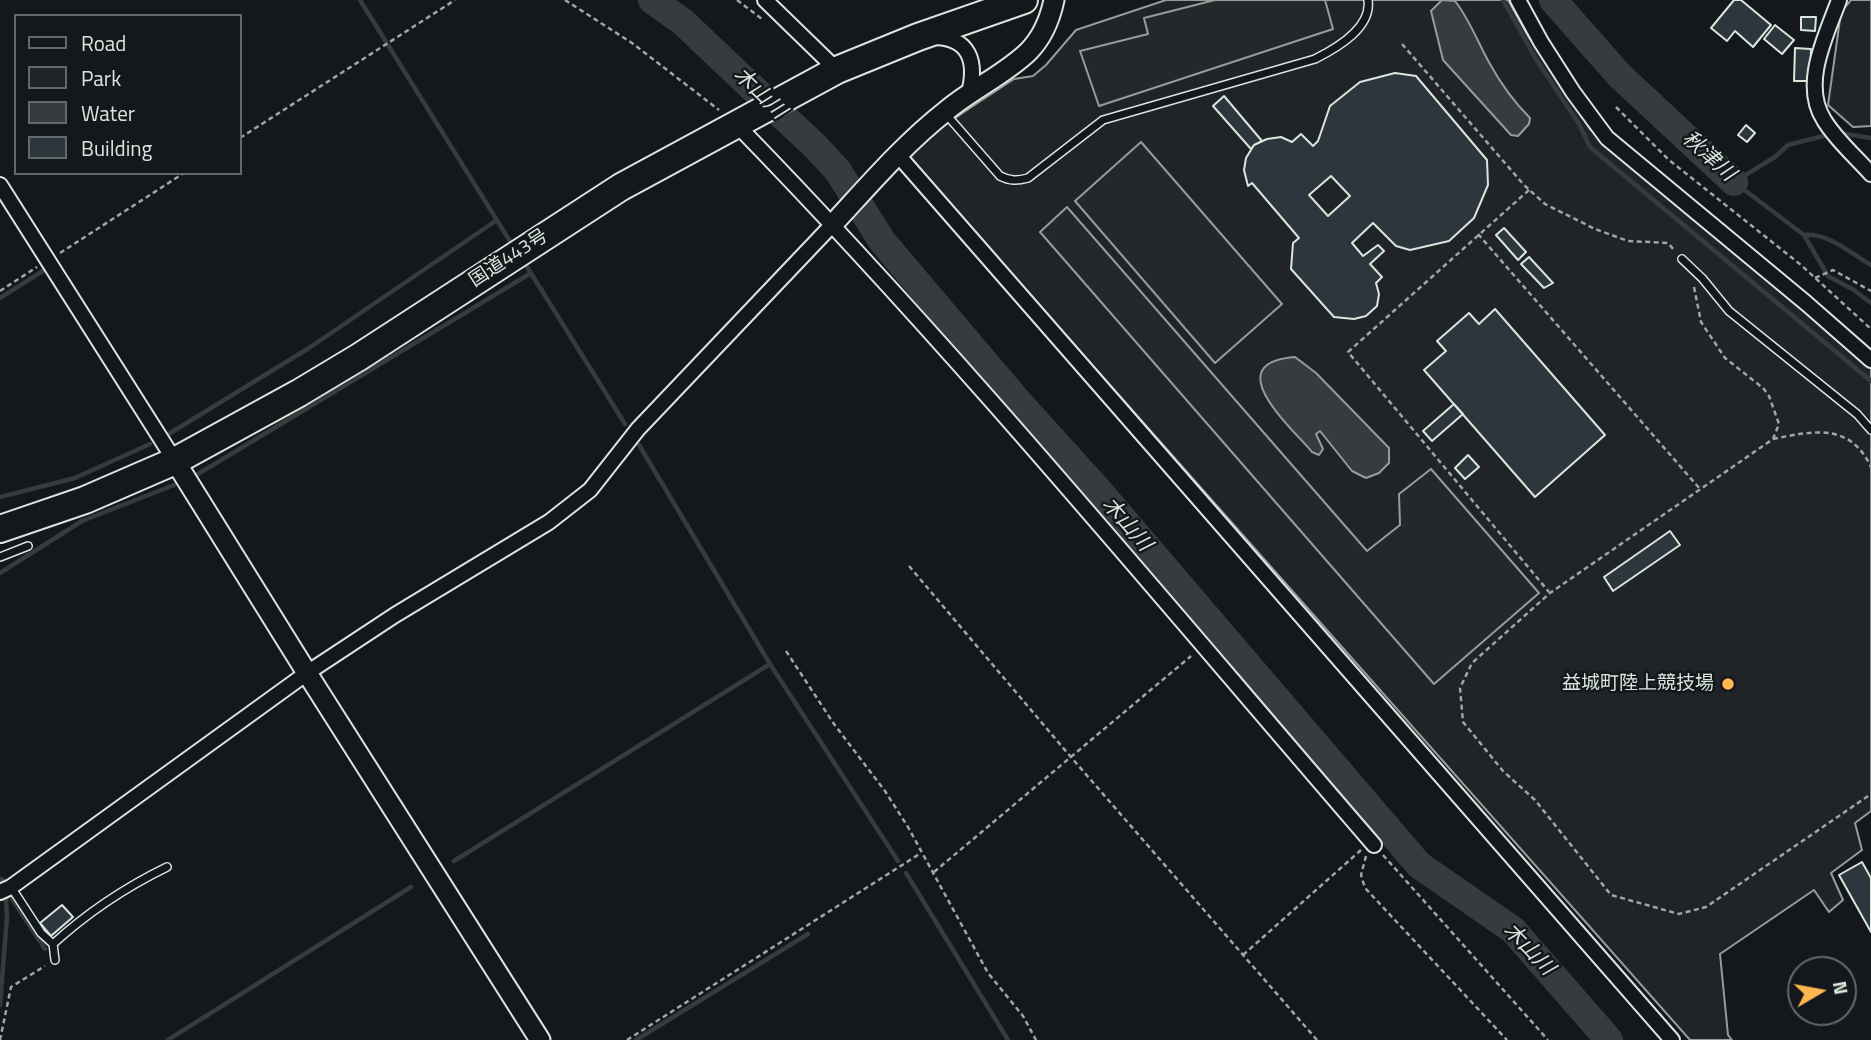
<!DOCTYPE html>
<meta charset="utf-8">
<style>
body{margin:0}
#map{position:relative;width:1871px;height:1040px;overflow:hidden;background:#14181c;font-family:"Titillium Web",sans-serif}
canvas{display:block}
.legend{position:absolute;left:14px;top:14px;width:228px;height:161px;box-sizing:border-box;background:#14181c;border:2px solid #626a69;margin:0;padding:9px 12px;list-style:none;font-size:21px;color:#d8e6dc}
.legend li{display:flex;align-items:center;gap:14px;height:35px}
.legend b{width:35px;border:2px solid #626a69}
.north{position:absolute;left:1787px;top:956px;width:70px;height:70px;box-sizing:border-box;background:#14181c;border:2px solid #626a69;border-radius:50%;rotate:80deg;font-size:19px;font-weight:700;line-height:28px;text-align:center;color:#d8e6dc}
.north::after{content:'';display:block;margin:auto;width:24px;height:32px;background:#ffb74d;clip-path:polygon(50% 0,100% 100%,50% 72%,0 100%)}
</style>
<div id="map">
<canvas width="1871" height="1040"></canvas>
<ul class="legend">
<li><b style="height:9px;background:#14181c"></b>Road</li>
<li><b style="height:19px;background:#202428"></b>Park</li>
<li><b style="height:19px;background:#363b3e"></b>Water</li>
<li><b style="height:19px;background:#2c363c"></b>Building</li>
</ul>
<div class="north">N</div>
</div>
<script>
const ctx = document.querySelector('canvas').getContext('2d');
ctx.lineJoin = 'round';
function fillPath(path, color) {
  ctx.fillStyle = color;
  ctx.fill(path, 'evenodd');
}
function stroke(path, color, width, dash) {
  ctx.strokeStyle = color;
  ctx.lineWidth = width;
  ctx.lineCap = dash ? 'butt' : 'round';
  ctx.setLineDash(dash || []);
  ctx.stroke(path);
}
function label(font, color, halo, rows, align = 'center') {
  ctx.font = font + ' "Titillium Web","Noto Sans JP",sans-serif';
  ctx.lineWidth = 5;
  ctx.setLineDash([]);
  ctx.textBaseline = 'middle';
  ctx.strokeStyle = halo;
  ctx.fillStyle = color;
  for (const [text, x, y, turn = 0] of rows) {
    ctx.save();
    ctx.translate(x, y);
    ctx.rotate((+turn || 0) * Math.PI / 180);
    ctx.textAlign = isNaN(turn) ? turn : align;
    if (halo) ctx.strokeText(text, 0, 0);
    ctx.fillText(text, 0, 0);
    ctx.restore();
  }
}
const green = new Path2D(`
 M 1166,0 L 1508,0 L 1528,36 L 1590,129 L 1747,258 L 1871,366 L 1871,811 L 1855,823 L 1862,850 L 1831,873 L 1843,900 L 1829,912 L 1814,890 L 1720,954 L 1728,1035 L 1732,1040 L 1690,1040 L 908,157 L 935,132 L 967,110 L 1014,79 L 1033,76 L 1046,65 L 1076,30 Z
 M 1851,0 L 1871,0 L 1871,126 L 1853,127 L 1828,105 L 1841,12 Z`);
const parking = new Path2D(`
 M 1215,0 L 1325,0 L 1333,29 L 1099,106 L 1080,51 L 1148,34 L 1144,18 Z
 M 1141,142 L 1282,304 L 1215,363 L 1075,201 Z
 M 1067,207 L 1367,551 L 1400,525 L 1399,494 L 1431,469 L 1539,593 L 1434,684 L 1040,232 Z`);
const water = new Path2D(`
 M 1442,0 L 1455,1 C 1470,20 1478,43 1490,64 C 1501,84 1514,102 1530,118 L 1529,124 L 1518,136 L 1511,135 L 1443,60 L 1431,11 Z
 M 1295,357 L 1316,373 L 1389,448 L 1389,463 L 1379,473 L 1366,478 L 1352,471 L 1320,431 L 1316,434 L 1323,449 L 1319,455 L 1312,452 C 1290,426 1218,363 1295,357 Z`);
const stream = new Path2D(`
 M 360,0 L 513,246
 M 1503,0 L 1536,59 L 1579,124 L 1590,147 L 1871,381
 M 1840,133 L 1871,138
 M 1831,134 L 1788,145 L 1775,157 L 1734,182 L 1804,235 L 1828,276 L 1854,290 L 1871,303
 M 1804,235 C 1829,233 1850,253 1871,265
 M 524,262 L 625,424
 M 0,298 L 46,269
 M 167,435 L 309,348 L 497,220
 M 639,445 L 770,664 L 898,861
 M 198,474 L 531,273
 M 0,497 L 75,478 L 150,444
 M 0,573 L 82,521 L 174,485
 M 454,861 L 770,664
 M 906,873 L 1008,1040
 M 0,879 L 3,880
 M 12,899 L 45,949
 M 0,1005 L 7,917 L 6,898
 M 168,1040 L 411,887
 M 636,1040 L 808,934`);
const river = new Path2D(`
 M 652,0 L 683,22 L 742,78 L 814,145 L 838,171 L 882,241 L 1021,405 L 1099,491 L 1419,865 L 1513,930 L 1609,1040
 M 1553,0 L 1619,75 L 1734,182`);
const building = new Path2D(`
 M 1734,0 L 1741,0 L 1771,25 L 1753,47 L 1735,31 L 1727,41 L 1711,28 Z
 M 1801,17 L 1816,17 L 1815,31 L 1801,30 Z
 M 1775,25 L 1794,40 L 1782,54 L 1764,39 Z
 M 1795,48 L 1811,49 L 1810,81 L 1794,81 Z
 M 1395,73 L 1416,76 L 1487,160 L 1488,185 L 1474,218 L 1449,241 L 1410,250 L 1396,246 L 1373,223 L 1352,243 L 1363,256 L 1378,245 L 1384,251 L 1370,264 L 1382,277 L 1376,283 L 1379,294 L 1377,306 L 1366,316 L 1354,319 L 1334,317 L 1291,269 L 1293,243 L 1299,238 L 1252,183 L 1248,186 L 1244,170 L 1246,158 L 1254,145 L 1267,139 L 1281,137 L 1292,142 L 1301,134 L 1313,146 L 1318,141 L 1330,106 L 1360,82 ZM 1331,176 L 1350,196 L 1328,216 L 1309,195 Z
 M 1224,96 L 1262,141 L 1254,145 L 1251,149 L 1213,106 Z
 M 1746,125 L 1755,133 L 1747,142 L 1738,135 Z
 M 1504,228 L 1526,252 L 1518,260 L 1496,235 Z
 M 1529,257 L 1553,283 L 1544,288 L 1521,264 Z
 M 1495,309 L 1605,435 L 1535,497 L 1424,370 L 1446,351 L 1437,341 L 1469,313 L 1479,324 Z
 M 1454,404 L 1463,414 L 1432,441 L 1423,431 Z
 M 1468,455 L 1479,467 L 1465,479 L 1455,468 Z
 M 1670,531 L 1680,545 L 1613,591 L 1604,577 Z
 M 1862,862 L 1871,878 L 1871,932 L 1839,875 Z
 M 62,905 L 73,917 L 51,936 L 40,923 Z`);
const path = new Path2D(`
 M 565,0 L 632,43 L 719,110
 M 737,0 L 762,19
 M 1402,44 L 1524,185 L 1545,204 L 1595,229 L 1628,241 L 1668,243 L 1674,250
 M 1616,107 L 1669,160 L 1801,265 L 1871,329
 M 240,138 L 455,0
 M 1529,190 L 1348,352 L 1549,592
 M 1478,234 L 1700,489
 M 60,253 L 184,173
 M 1815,278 L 1833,270 L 1871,291
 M 1694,287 L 1701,322 L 1725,358 L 1763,388 L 1769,396 L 1779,424 L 1773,439 L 1550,593 L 1472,663 L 1460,688 L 1463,722 L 1503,771 L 1535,800 L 1611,895 L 1679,914 L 1706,907 L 1871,794
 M 0,291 L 37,267
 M 1773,439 C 1813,431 1850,422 1871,467
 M 909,566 L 1070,756 L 1317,1040
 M 786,651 L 834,724 L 885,791 L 908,827 L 988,973 L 1023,1016 L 1036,1040
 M 1383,855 L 1548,1040
 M 1366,856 L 1361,875 L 1365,888 L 1507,1040
 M 934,872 L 1191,656
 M 1243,955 L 1361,850
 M 0,1040 L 11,987 L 45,966
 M 627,1040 L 921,853`);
const lane = new Path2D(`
 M 945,113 L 1000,176 C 1010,181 1017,181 1028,178 L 1103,120 L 1315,59 C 1337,48 1372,28 1368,0
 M 1682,259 L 1702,278 L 1729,311 L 1857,414 L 1871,430
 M 0,557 L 28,546
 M 11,887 L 41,933 L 53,944 L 55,960
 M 53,944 C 88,912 124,888 167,867`);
const street = new Path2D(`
 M 765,0 L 837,70
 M 1518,0 L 1541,42 L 1573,92 L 1607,138 L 1806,303 L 1871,360
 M 1839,0 C 1826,36 1801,84 1824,120 C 1836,140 1856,157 1871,174
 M 933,37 C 970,37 977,62 969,93
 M 736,124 C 960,354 1164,602 1374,845
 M 898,155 L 1672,1040
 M 0,185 L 175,461
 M 0,892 L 11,887 L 307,673 L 395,615 L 549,522 L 590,490 L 638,429 L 833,224`);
const secondary = new Path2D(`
 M 833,224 C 869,185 904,144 946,111 C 972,89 1004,75 1028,52 C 1042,38 1050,19 1054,0
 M 175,461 L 307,673 L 540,1040`);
const highway = new Path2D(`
 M 0,529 L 85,500 L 175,461 L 299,393 L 359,357 L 621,187 L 837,70 L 918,37 L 1024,0`);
const markers = [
 [1728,684,7,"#ffb74d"]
];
const streetNames = [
 ["国道443号",509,259,-33]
];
const poiNames = [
 ["益城町陸上競技場",1714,684]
];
const waterNames = [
 ["木山川",759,94,44],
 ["秋津川",1708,157,42],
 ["木山川",1126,525,49],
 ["木山川",1528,950,46]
];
fillPath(green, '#202428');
stroke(green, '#939e99', 2);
fillPath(parking, '#24282b');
stroke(parking, '#939e99', 2);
fillPath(water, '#363b3e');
stroke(water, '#939e99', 2);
stroke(stream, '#363b3e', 4.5);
stroke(river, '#363b3e', 28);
fillPath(building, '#2c363c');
stroke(building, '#d8e6dc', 2);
stroke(lane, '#d8e6dc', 10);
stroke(street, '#d8e6dc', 18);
stroke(secondary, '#d8e6dc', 23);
stroke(highway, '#d8e6dc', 30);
stroke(path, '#9da8a2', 2.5, [5, 3.5]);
stroke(lane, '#14181c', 7);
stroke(street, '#14181c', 14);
stroke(secondary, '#14181c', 19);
stroke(highway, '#14181c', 26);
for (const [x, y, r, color] of markers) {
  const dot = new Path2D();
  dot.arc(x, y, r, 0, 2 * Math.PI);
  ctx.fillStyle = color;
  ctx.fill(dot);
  stroke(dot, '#14181c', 2.5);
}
label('19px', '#d8e6dc', '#14181c', streetNames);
label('19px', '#d8e6dc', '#14181c', poiNames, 'right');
label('italic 21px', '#d8e6dc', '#14181c', waterNames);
</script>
